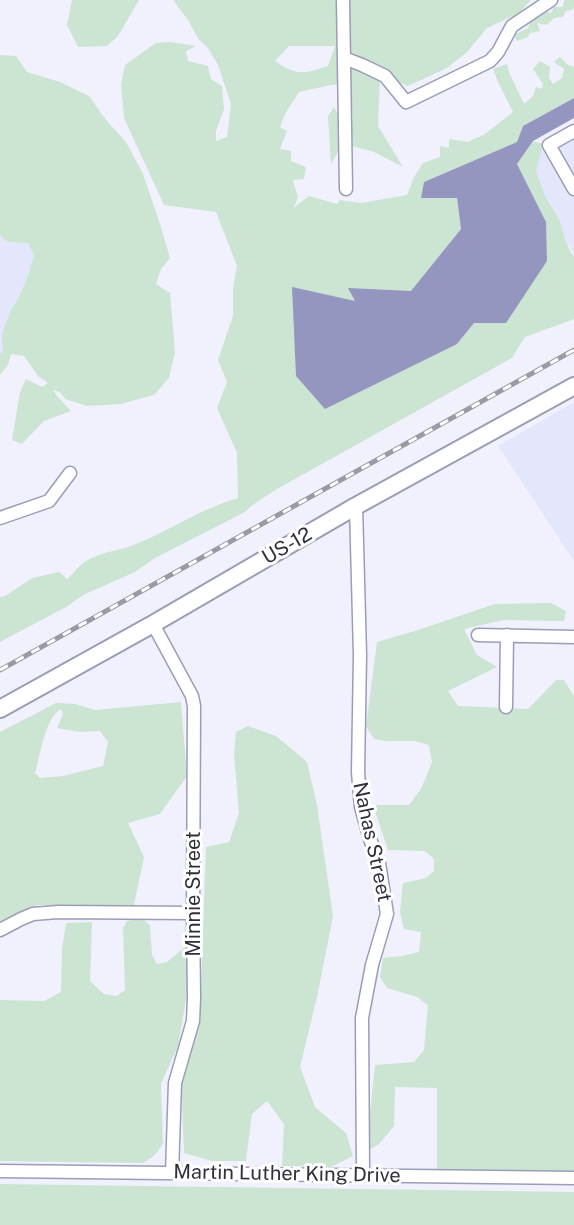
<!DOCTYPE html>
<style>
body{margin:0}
canvas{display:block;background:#f0f1fd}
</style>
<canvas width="574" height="1225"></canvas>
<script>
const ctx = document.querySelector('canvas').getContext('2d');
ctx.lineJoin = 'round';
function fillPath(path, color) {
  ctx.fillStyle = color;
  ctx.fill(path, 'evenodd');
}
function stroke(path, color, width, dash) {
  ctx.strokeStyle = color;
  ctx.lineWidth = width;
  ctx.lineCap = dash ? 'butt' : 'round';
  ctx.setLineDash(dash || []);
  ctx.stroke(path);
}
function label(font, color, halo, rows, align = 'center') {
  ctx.font = font + ' "Public Sans",sans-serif';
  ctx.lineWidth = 6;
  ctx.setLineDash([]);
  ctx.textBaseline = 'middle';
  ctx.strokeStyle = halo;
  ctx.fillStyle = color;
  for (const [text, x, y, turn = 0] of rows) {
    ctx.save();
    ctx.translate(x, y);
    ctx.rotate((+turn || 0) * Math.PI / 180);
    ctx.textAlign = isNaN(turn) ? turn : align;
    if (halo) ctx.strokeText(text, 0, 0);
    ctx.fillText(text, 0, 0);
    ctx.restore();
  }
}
const built = new Path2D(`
 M 574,127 L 574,255 L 526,160 L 543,144 Z
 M 0,235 L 7,242 L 28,243 L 34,256 L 28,276 L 19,298 L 10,312 L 3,345 L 3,356 L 0,352 Z
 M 574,402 L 574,561 L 498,446 Z`);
const green = new Path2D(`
 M 72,0 L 139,0 L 118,36 L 107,46 L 78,47 L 67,25 Z
 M 173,0 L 531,0 L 519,13 L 487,28 L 467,52 L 447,68 L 408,86 L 380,75 L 378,126 L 403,167 L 374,152 L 345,144 L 339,150 L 331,164 L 328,116 L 334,107 L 348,132 L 353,118 L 350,83 L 331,85 L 299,92 L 285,114 L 280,127 L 287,131 L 280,149 L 291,151 L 291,161 L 306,167 L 304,179 L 293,180 L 298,198 L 293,208 L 309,196 L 337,204 L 340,200 L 361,203 L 407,195 L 414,177 L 423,163 L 440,157 L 440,146 L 449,148 L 449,139 L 468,142 L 485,134 L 513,112 L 498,82 L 493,69 L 507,64 L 509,72 L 524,104 L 533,96 L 536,87 L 542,89 L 543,84 L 533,69 L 540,61 L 550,67 L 549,78 L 553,84 L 562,78 L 564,69 L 554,62 L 560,57 L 568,65 L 574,67 L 574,98 L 523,126 L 517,142 L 424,182 L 422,198 L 457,198 L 461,229 L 411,292 L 349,289 L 356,301 L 457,344 L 474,323 L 546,222 L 517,164 L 533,141 L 543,144 L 536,171 L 546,198 L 560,221 L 564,236 L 571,253 L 574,256 L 574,319 L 525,337 L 512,358 L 277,489 L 251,506 L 245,512 L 155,558 L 135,572 L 83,595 L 66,607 L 0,642 L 0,597 L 5,596 L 32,578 L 59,572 L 67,579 C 74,573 80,564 88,560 C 103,551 121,551 136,544 C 171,530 202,508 238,498 L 237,453 L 217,408 L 227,382 L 218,360 L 233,316 L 233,288 L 237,266 L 216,212 L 164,205 L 124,118 L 121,85 L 125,65 L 156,43 L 170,42 L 196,46 L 186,51 L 188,61 L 208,66 L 211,79 L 222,86 L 224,109 L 216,131 L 216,141 L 227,137 L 231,104 L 218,65 L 208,48 L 199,40 L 188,20 ZM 289,46 L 335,46 L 328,66 C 303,74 297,76 275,61 Z
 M 564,0 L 574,0 L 574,7 L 572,10 L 566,11 L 563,17 L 554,18 L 547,25 L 537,23 L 540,31 L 530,33 L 528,37 L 517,41 L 514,35 L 528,28 L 530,22 L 541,15 L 543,11 L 551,13 L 554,7 L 563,7 Z
 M 0,55 L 16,56 L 27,72 L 60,82 L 89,96 L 106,120 L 126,142 L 143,174 L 161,227 L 170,258 L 161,269 L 156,284 L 170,293 L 175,352 L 169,378 L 154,395 L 121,404 L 87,406 L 65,399 L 60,392 L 53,390 L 57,396 L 71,411 L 44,421 L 22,444 L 12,440 L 20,392 L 26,379 L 42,387 L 48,383 L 38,376 L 24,356 L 11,354 L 8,365 L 0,375 L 0,352 L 3,355 L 2,334 L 10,312 L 19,297 L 28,276 L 34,256 L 28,243 L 7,242 L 0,235 Z
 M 551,603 L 566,611 L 564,621 L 504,620 L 464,629 L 477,655 L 497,667 L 448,691 L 458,706 L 528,709 L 556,680 L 564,680 L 574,696 L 574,1172 L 437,1171 L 437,1088 L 395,1087 L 394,1126 L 379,1144 L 369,1150 L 368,1133 L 375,1065 L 414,1062 L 424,1050 L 428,1005 L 417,997 L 387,988 L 380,977 L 383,958 L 402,956 L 419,952 L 421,932 L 404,929 L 400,912 L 403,883 L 426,878 L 434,871 L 434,859 L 425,851 L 388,850 L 373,805 L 409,805 L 421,789 L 432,762 L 429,745 L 415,741 L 385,741 L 374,739 L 366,726 L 377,642 L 415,631 L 495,604 Z
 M 181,702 L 187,776 L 160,814 L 128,823 L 144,857 L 134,905 L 38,905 L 0,921 L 0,732 L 56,703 L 75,704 L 95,710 ZM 61,709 L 63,714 L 57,728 L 80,732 L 100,731 L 108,742 L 103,766 L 63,776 L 40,778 L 35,773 C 40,757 45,717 61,709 Z
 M 248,726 L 276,736 L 307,762 L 317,805 L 333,916 L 317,997 L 300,1067 L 315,1107 L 346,1133 L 353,1156 L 331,1167 L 282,1166 L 284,1124 L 267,1101 L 252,1114 L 246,1161 L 212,1161 L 184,1153 L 181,1075 L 193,1045 L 200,1016 L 206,847 L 229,842 L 239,813 L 234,754 L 236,732 Z
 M 141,918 L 150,925 L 152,955 L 157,964 L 167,962 L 190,943 L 190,976 L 178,1046 L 161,1084 L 163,1144 L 154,1156 L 143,1163 L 0,1161 L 0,1000 L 44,1001 L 61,992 L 62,948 L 66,923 L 92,922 L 90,981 L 104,994 L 117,996 L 125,990 L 123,928 L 127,921 Z
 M 0,1184 L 574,1192 L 574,1225 L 0,1225 Z`);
const water = new Path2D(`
 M 574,98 L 574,118 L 533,141 L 517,164 L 546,222 L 547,261 L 506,323 L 474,323 L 457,344 L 325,409 L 296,376 L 292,287 L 355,301 L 348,288 L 411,291 L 461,229 L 457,198 L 421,198 L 424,182 L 517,142 L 523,126 Z`);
const minor = new Path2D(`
 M 343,0 L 346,189
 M 344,58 L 362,65 L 385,76 L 406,102 L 490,61 L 498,52 L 512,26 L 551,0
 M 574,131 L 549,145 L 574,189
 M 356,506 L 360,655 L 358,772 L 361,807 L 370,839 L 379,863 L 387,914 L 372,965 L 362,1018 L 363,1175
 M 0,518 L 49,501 L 70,473
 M 153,624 L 192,696 L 194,706 L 193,913 L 194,998 L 193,1021 L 175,1083 L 172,1173
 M 478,635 L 574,637
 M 506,707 L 507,635
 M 0,930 L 21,919 L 33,914 L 58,912 L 193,913
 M 0,1171 L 574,1178`);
const major = new Path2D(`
 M 0,709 L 153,624 L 356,506 L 574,386`);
const rail = new Path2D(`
 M 0,670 L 574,350`);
const streetNames = [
 ["US-12",287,546,-30],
 ["Nahas Street",372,842,78],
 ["Minnie Street",194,894,-90],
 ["Martin Luther King Drive",287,1174,1]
];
fillPath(built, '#e4e6fc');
fillPath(green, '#cbe5d2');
fillPath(water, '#9496bf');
stroke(minor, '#9b9db8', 15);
stroke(major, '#9b9db8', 20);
stroke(minor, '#fff', 12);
stroke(major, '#fff', 16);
stroke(rail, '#999aa5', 5);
stroke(rail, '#fff', 3, [9]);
label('20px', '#2f303b', '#fff', streetNames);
</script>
